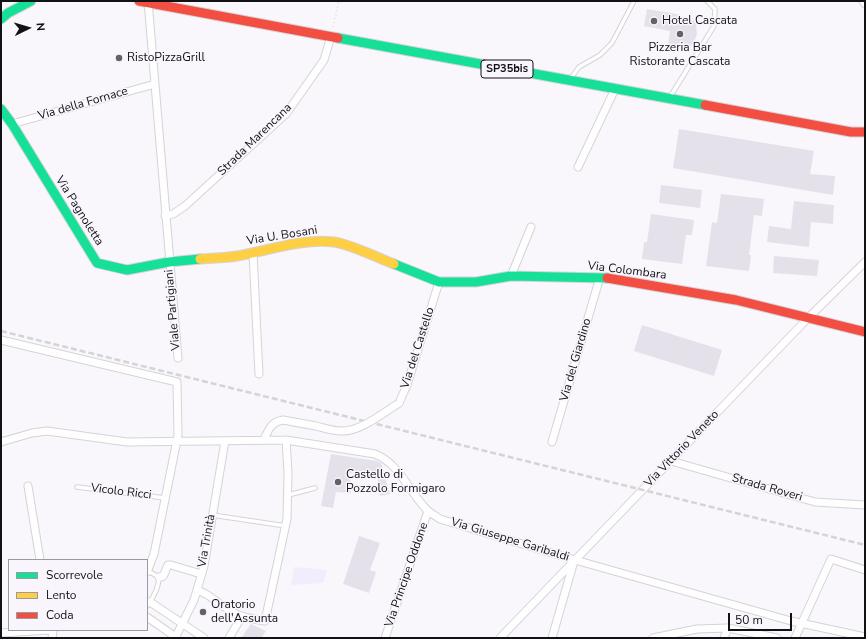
<!DOCTYPE html>
<meta charset="utf-8">
<style>
body{margin:0}
#map{position:relative;width:866px;height:639px;overflow:hidden;background:#f9f7fb;font-family:"Nunito Sans",sans-serif}
canvas{display:block}
.frame{position:absolute;inset:0;border:2px solid #131118;pointer-events:none}
.legend{position:absolute;left:8px;top:559px;width:140px;height:72px;box-sizing:border-box;background:#f8f5fd;border:1px solid #9c9aa1;margin:0;padding:5px 7px;list-style:none;font-size:12px;color:#131118}
.legend li{display:flex;align-items:center;gap:8px;height:20px}
.legend b{width:20px;border:1px solid #9c9aa1}
.north{position:absolute;left:8px;top:8px;width:40px;height:40px;-webkit-text-stroke:3px #f8f5fd;paint-order:stroke;rotate:85deg;font-size:11px;font-weight:700;line-height:16px;text-align:center;color:#131118}
.north::after{content:'';display:block;margin:auto;width:14px;height:18px;background:#131118;clip-path:polygon(50% 0,100% 100%,50% 72%,0 100%)}
.scale{position:absolute;left:728px;top:613px;width:64px;height:18px;box-sizing:border-box;border:2px solid #131118;border-top:0;padding-left:5px;font-size:12px;line-height:14px;white-space:nowrap;color:#131118;-webkit-text-stroke:3px #f8f5fd;paint-order:stroke}
</style>
<div id="map">
<canvas width="866" height="639"></canvas>
<div class="frame"></div>
<ul class="legend">
<li><b style="height:5px;background:#16e098"></b>Scorrevole</li>
<li><b style="height:5px;background:#ffcf43"></b>Lento</li>
<li><b style="height:5px;background:#f24e42"></b>Coda</li>
</ul>
<div class="north">N</div>
<div class="scale">50 m</div>
</div>
<script>
const ctx = document.querySelector('canvas').getContext('2d');
ctx.lineJoin = 'round';
function fillPath(path, color) {
  ctx.fillStyle = color;
  ctx.fill(path, 'evenodd');
}
function stroke(path, color, width, dash) {
  ctx.strokeStyle = color;
  ctx.lineWidth = width;
  ctx.lineCap = dash ? 'butt' : 'round';
  ctx.setLineDash(dash || []);
  ctx.stroke(path);
}
function label(font, color, halo, rows, align = 'center') {
  ctx.font = font + ' "Nunito Sans",sans-serif';
  ctx.lineWidth = 3;
  ctx.setLineDash([]);
  ctx.textBaseline = 'middle';
  ctx.strokeStyle = halo;
  ctx.fillStyle = color;
  for (const [text, x, y, turn = 0] of rows) {
    ctx.save();
    ctx.translate(x, y);
    ctx.rotate((+turn || 0) * Math.PI / 180);
    ctx.textAlign = isNaN(turn) ? turn : align;
    if (halo) ctx.strokeText(text, 0, 0);
    ctx.fillText(text, 0, 0);
    ctx.restore();
  }
}
const green = new Path2D(`
 M 294,567 L 327,570 L 323,583 L 291,585 Z`);
const building = new Path2D(`
 M 647,9 L 677,14 L 696,22 L 697,34 L 694,42 L 690,47 L 682,49 L 673,49 L 668,44 L 670,31 L 644,26 Z
 M 679,129 L 814,151 L 810,174 L 835,176 L 833,195 L 673,168 Z
 M 661,185 L 702,190 L 700,208 L 659,203 Z
 M 721,194 L 764,199 L 762,216 L 754,215 L 749,255 L 751,255 L 749,271 L 706,266 L 712,222 L 717,223 Z
 M 794,201 L 834,205 L 833,224 L 811,222 L 809,247 L 767,242 L 769,226 L 791,229 Z
 M 651,214 L 694,220 L 692,235 L 686,235 L 682,264 L 642,259 L 644,242 L 647,242 Z
 M 774,256 L 819,260 L 817,276 L 773,273 Z
 M 642,325 L 722,350 L 714,376 L 634,351 Z
 M 331,454 L 377,461 L 381,463 L 390,494 L 380,496 L 377,473 L 350,473 L 351,493 L 336,492 L 333,508 L 321,506 Z
 M 359,536 L 380,543 L 370,570 L 376,572 L 369,593 L 343,584 Z
 M 251,624 L 266,631 L 261,638 L 241,638 Z`);
const path = new Path2D(`
 M 333,27 L 339,1`);
const lane = new Path2D(`
 M 571,78 L 579,67 L 600,55 L 612,43 L 634,1
 M 670,97 L 714,26 L 715,9 L 707,1
 M 77,487 L 165,498
 M 288,495 L 315,488
 M 212,515 L 286,526
 M 147,606 C 153,598 159,588 159,577 L 148,571`);
const street = new Path2D(`
 M 148,1 L 178,358
 M 863,1 L 865,4
 M 12,124 L 155,84
 M 578,167 L 615,89
 M 165,216 L 173,214 L 185,206 L 286,114 L 324,60 L 331,36
 M 253,253 L 259,374
 M 511,276 L 531,227
 M 1,340 L 177,382 L 178,435 L 154,554 L 147,572
 M 399,403 L 407,385 L 439,282
 M 264,440 C 268,430 271,422 283,420 L 316,426
 M 1,442 L 32,433 L 47,431 L 127,442 L 286,440 L 375,454 C 400,464 409,492 427,510 C 431,514 436,516 440,519 L 575,560 L 791,621 L 865,637
 M 552,442 L 600,277
 M 671,461 L 815,502 L 865,505
 M 28,486 L 40,560
 M 159,577 L 162,577 C 166,574 165,569 168,565 L 171,565 L 201,574
 M 197,590 C 212,595 220,606 234,613 C 243,618 255,619 265,621 L 287,519 L 288,473 L 286,440
 M 150,602 L 204,638
 M 147,617 L 177,638
 M 1,633 L 50,630
 M 52,638 L 53,630
 M 175,638 L 194,600 L 204,566 L 225,441
 M 229,638 L 242,616
 M 385,638 L 428,511
 M 500,638 L 808,318 L 865,262
 M 552,638 L 574,561
 M 653,638 L 697,629 L 728,628 L 777,638
 M 724,638 L 728,628
 M 795,638 L 831,559 L 865,570`);
const fast = new Path2D(`
 M 1,19 L 8,13 L 31,1
 M 338,38 L 705,105
 M 1,109 L 12,124 L 97,263 L 127,270 L 169,262 L 200,259
 M 394,264 L 439,282 L 476,282 L 511,276 L 607,278`);
const slow = new Path2D(`
 M 200,259 C 212,258 225,258 237,256 C 267,251 303,238 334,242 C 350,244 378,258 394,264`);
const jam = new Path2D(`
 M 139,1 L 338,38
 M 705,105 L 851,132 L 865,132
 M 607,278 L 736,300 L 865,332`);
const rail = new Path2D(`
 M 1,331 L 865,545`);
const streetBridge = new Path2D(`
 M 316,426 C 324,428 333,431 341,431 C 360,432 383,413 399,403`);
const markers = [
 [654,21,4,"#646267"],
 [680,34,4,"#646267"],
 [119,58,4,"#646267"],
 [338,482,4,"#646267"],
 [203,612,4,"#646267"]
];
const shields = [
 [507,69,52]
];
const shieldNames = [
 ["SP35bis",507,69]
];
const poiNames = [
 ["Hotel Cascata",662,21],
 ["Pizzeria Bar",680,48,"center"],
 ["Ristorante Cascata",680,62,"center"],
 ["RistoPizzaGrill",127,58],
 ["Castello di",346,475],
 ["Pozzolo Formigaro",346,489],
 ["Oratorio",211,605],
 ["dell'Assunta",211,619]
];
const streetNames = [
 ["Via della Fornace",83,104,-16],
 ["Strada Marencana",255,140,-44],
 ["Via Pagnoletta",79,211,58],
 ["Via U. Bosani",282,236,-9],
 ["Via Colombara",627,271,7],
 ["Viale Partigiani",173,310,-95],
 ["Via del Castello",418,348,-72],
 ["Via del Giardino",576,360,-74],
 ["Via Vittorio Veneto",682,449,-46],
 ["Strada Roveri",767,488,16],
 ["Vicolo Ricci",121,492,7],
 ["Via Giuseppe Garibaldi",510,540,17],
 ["Via Trinità",207,541,-80],
 ["Via Principe Oddone",407,575,-71]
];
fillPath(green, '#f2ecfc');
fillPath(building, '#e5e1eb');
stroke(lane, '#d5d3d8', 5.5);
stroke(street, '#d5d3d8', 9);
stroke(fast, '#d5d3d8', 11);
stroke(slow, '#d5d3d8', 11);
stroke(jam, '#d5d3d8', 11);
stroke(path, '#ddddde', 1.5, [1, 3]);
stroke(lane, '#fefefe', 3.5);
stroke(street, '#fefefe', 7);
stroke(fast, '#16e098', 9);
stroke(slow, '#ffcf43', 9);
stroke(jam, '#f24e42', 9);
stroke(rail, '#d4d3d5', 2.5, [6, 3]);
stroke(streetBridge, '#d5d3d8', 9, []);
stroke(streetBridge, '#fefefe', 7);
for (const [x, y, r, color] of markers) {
  const dot = new Path2D();
  dot.arc(x, y, r, 0, 2 * Math.PI);
  ctx.fillStyle = color;
  ctx.fill(dot);
  stroke(dot, '#f8f5fd', 1.5);
}
for (const [x, y, w] of shields) {
  const box = new Path2D();
  box.roundRect(x - w / 2, y - 9, w, 18, 3);
  ctx.fillStyle = '#f8f5fd';
  ctx.fill(box);
  stroke(box, '#131118', 1);
}
label('bold 11px', '#131118', null, shieldNames);
label('12px', '#131118', '#f8f5fd', poiNames, 'left');
label('12px', '#131118', '#f8f5fd', streetNames);
</script>
